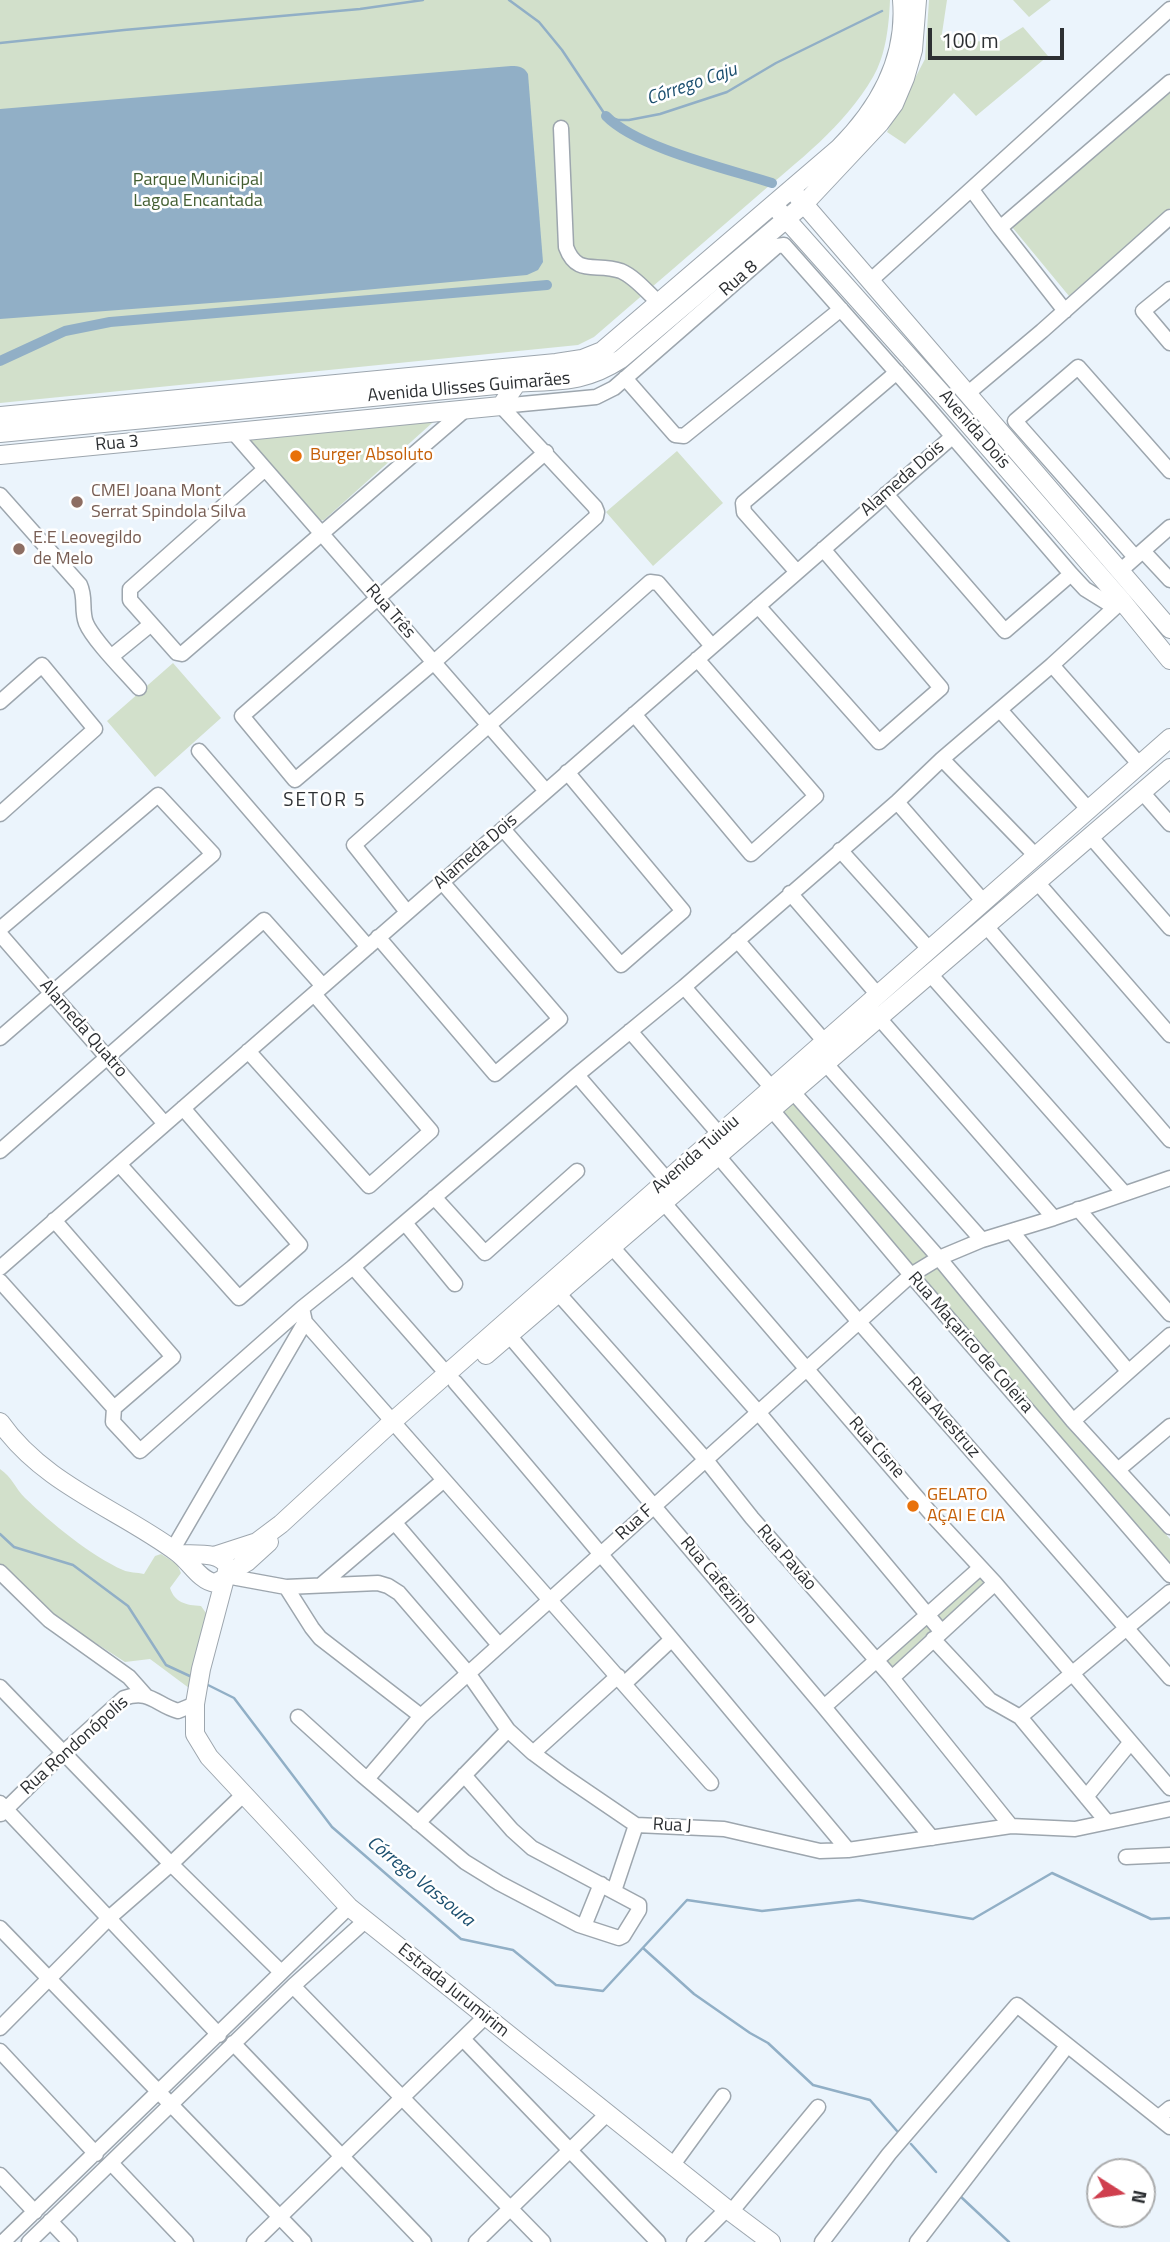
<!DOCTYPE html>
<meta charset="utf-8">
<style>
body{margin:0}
#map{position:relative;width:1170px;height:2242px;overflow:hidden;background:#ebf4fc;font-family:"Titillium Web",sans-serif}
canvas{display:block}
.north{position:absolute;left:1086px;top:2158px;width:70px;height:70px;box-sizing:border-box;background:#fff;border:2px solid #abacad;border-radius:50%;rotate:102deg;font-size:19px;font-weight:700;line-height:28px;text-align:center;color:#2d3033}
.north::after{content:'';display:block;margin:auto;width:24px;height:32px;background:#cf3f4e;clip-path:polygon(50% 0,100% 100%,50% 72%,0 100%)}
.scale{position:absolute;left:928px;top:28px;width:136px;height:32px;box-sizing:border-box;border:4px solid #2d3033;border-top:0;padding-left:9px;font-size:21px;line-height:24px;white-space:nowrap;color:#2d3033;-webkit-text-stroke:5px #fff;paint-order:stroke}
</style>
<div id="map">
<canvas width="1170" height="2242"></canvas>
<div class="north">N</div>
<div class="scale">100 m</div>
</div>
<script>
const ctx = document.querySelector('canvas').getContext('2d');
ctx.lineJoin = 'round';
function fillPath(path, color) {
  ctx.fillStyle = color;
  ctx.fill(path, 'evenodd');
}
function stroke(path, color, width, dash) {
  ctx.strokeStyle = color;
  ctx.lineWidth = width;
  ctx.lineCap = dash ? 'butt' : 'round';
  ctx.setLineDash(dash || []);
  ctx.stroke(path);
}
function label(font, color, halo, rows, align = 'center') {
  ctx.font = font + ' "Titillium Web",sans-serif';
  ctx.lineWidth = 5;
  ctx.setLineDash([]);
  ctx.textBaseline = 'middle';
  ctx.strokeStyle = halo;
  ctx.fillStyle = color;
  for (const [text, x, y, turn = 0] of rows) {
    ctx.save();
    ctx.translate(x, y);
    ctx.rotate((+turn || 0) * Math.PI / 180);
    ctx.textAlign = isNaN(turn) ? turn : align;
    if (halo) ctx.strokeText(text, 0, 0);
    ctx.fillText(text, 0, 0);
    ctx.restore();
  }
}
const green = new Path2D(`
 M 0,0 L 890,0 C 889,25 886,55 873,77 C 844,127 798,161 755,198 C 701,245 647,291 594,337 L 578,345 L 0,403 Z
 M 929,0 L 947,0 L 941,40 L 999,42 L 1023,27 L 1048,56 L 976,116 L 954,93 L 905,144 L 887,132 L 925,59 Z
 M 1013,0 L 1051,0 L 1029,17 Z
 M 1170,88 L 1170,208 L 1069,296 L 1012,227 Z
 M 441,415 L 324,520 L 318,521 L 242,435 Z
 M 677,451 L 723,503 L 653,566 L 606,512 Z
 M 173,663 L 221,718 L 155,777 L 107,721 Z
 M 792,1100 L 1170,1539 L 1170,1568 L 779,1111 Z
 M 0,1469 C 12,1477 15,1488 25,1498 C 50,1522 91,1556 123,1570 C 129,1573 137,1572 144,1574 L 155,1556 L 161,1554 L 177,1564 L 181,1573 L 170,1588 C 175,1603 186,1605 201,1606 L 206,1613 L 189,1688 L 150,1659 L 125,1662 L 60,1620 L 0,1564 Z
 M 981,1574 L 988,1582 L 938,1626 L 931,1618 Z
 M 927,1620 L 934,1628 L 892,1667 L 885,1659 Z`);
const water = new Path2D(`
 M 511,66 C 520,66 524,67 528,74 L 543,262 L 538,270 L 527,275 L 277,298 L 0,319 L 0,109 Z`);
const stream = new Path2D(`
 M 509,0 L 539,22 L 562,50 L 606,116 L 618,120 L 629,120 L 660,114 L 727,92 L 776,63 L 882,11
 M 0,43 L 124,30 L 360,9 L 423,0
 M 0,1534 L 14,1547 L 73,1565 L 128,1606 L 166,1665 L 194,1678
 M 206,1684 L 234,1698 L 332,1827 L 461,1939 L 513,1950 L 556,1985 L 603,1991 L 687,1900 L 762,1911 L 859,1900 L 973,1919 L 1052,1873 L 1151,1919 L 1170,1918
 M 643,1948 L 694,1994 L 750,2033 L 768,2043 L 813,2085 L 870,2100 L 897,2131
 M 911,2144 L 936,2172
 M 960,2196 L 1009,2242`);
const canal = new Path2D(`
 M 606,116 C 637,148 728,169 772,183
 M 0,361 L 65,331 L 110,322 L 547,285`);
const minor = new Path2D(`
 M 561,128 L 566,247 C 577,277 596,262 621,271 C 635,277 648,293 659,303
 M 972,190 L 1000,228 L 1065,311
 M 1000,228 L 1170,82
 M 870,281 L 1170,9
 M 1170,289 L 1143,311 L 1170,343
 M 625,378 L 675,435 L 684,436 L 841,309
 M 967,394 L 1042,331 L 1170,217
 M 501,406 L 595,507 L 597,512 L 596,517 L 433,663 L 295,780 L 242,716 L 546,452
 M 501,406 L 596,397 L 614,388 L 777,246 L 784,245 L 929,409 L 1071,574 L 1085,589 L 1114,607
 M 233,432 C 337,553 442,671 546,791
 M 265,469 L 130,589 L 130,600 L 177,653 L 182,654 L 466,409
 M 886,494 L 1005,631 L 1071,574
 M 0,495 L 80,585 C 86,598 81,610 86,623 C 93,640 125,672 139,688
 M 1143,551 L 1170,580
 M 1135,557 L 1015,421 L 1078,367 L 1170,471
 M 1120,571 L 1170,527
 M 797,572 L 744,512 L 743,503 L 897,372
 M 758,606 L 879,742 L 941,688 L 823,549
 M 112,656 L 150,625
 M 1052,665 L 1140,765
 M 0,702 L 42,665 L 95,729 L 0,814
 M 1000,710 L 1089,810
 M 634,714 L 751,854 L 816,796 L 697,659
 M 199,751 L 368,947
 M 942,759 L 1036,856
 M 1142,792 L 1170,824
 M 897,802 L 984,902
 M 503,829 L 621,965 L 683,911 L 567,772
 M 1090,836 L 1170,928
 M 840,850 L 930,950
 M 1037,882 L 1170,1035
 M 790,893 L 878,995
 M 407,912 L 354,845 L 650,582 L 658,583 L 712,646
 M 986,926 L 1170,1140
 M 0,929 L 158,795 L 213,854 L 0,1038
 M 0,934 L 165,1124
 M 378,937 L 495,1074 L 560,1019 L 442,882
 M 737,940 L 825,1042
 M 930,974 L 1124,1193
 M 684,987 L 772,1088
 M 879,1018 L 1054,1218
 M 630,1031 L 720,1135
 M 248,1051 L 369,1186 L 431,1131 L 314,994
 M 826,1064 L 982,1240
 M 577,1075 L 668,1181
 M 793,1092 L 939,1258 L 1073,1421 L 1170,1527
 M 772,1110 L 911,1275 L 1170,1575
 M 0,1151 L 264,920 L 323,986
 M 718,1156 L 859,1322 L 1170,1678
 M 119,1164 L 239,1298 L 300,1245 L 183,1108
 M 434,1197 L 485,1253 L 577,1171
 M 664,1203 L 933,1516 L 995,1583 L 1170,1788
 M 1078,1209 L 1170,1314
 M 54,1220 L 173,1357 L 114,1408 L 113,1422 L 140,1451 L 302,1308 L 353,1267 L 577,1075 L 684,987 L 897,802 L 942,759 L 1052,665 L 1122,601
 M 405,1223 L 455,1284
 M 1012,1232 L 1128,1371
 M 612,1247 L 758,1412 L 941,1631
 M 353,1267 L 447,1374
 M 0,1268 L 952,437
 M 0,1281 L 114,1408
 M 558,1293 L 706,1460 L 752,1518 L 892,1678 L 1011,1826
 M 302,1308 L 305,1322 L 711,1783
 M 502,1327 L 824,1707 L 932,1838
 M 455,1382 C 588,1537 717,1694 848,1850
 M 1073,1421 L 1170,1335
 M 1119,1469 L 1170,1426
 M 395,1523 L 499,1645
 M 173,1549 L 305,1322
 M 0,1572 L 49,1620 L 129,1677 L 145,1695
 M 226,1576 L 286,1587 L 378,1583 L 388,1586 L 399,1593 L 468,1673 L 508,1730 L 533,1753 L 564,1776 L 636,1825 L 724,1829 L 820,1851 L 848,1850 L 1011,1826 L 1075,1829 L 1170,1809
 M 321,1585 L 444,1480
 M 286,1587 L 312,1628 L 320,1638 L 421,1716
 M 933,1639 L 990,1700 L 1020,1717 L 1107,1822
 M 892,1678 L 995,1583
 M 624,1684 L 671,1640
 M 0,1687 L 171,1864 L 281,1972
 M 824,1707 L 980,1568
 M 298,1717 L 362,1775 L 465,1862 L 499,1883 L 579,1925 L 619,1938 L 623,1936 L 639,1910 L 639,1905 L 532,1848 L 512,1830 L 464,1775
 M 1020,1717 L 1170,1592
 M 533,1753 L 618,1676
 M 367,1779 L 421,1716 L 911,1275 L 939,1258 L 982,1240 L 1054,1218 L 1170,1178
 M 1086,1797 L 1130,1743
 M 0,1803 L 219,2035
 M 1,1814 L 64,1752 L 124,1698 C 150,1689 156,1705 178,1711 L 195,1704
 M 418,1823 L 508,1730
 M 1126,1857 L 1170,1855
 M 614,1891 L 636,1825
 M 584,1926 L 601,1884
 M 0,1928 L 304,2242
 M 293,1986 L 543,2242
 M 0,2028 L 109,1918 L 171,1864 L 243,1795
 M 463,2039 L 658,2242
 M 233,2043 L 424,2242
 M 0,2051 L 96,2154
 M 1159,2117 L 1170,2108
 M 111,2163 L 186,2242
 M 672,2166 L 723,2096
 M 0,2175 L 35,2212
 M 731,2212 L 818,2107
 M 50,2221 L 70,2242
 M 3,2242 L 349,1907
 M 29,2242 L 293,1986 L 365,1921
 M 254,2242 L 485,2017
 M 476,2242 L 608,2113
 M 694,2242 L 727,2209
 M 822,2242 L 889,2154 L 1017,2005 L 1170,2127
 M 917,2242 L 1067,2046`);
const major = new Path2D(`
 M 798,197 L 1170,629
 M 779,211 L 944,396 L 1122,601 L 1170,660
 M 0,416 L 556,363 L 582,359 L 602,351 L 839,148 C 879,108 907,59 902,0
 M 0,433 L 517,383 C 559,380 584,383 621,359 L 804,204 L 880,123 L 894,104 L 905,78 L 913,50 L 917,0
 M 0,455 L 501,406 L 517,383
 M 486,1355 L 1170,768
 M 0,1422 C 44,1485 119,1509 178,1553 C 190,1562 200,1581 215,1583 L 225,1578
 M 180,1554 C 196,1555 220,1551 228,1567 L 201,1669 L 195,1704 L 195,1734 L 209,1757 L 349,1907 L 727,2209 L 771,2242
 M 214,1556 L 257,1542 L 281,1524 L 392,1422 L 1170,738
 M 227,1574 L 247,1562 L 269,1542`);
const markers = [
 [296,456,7,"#e8710a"],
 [77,502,7,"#8d6e63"],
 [19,549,7,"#8d6e63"],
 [913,1506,7,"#e8710a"]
];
const parkNames = [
 ["Parque Municipal",198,181],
 ["Lagoa Encantada",198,202]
];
const streetNames = [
 ["Rua 8",739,279,-41],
 ["Avenida Ulisses Guimarães",469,388,-5],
 ["Avenida Dois",974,430,49],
 ["Rua 3",117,444,-5],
 ["Alameda Dois",903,479,-41],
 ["Rua Três",390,612,49],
 ["Alameda Dois",476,852,-41],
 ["Alameda Quatro",83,1029,49],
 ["Avenida Tuiuiu",696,1155,-41],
 ["Rua Maçarico de Coleira",970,1343,49],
 ["Rua Avestruz",943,1418,49],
 ["Rua Cisne",876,1448,49],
 ["Rua F",635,1523,-42],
 ["Rua Pavão",786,1558,49],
 ["Rua Cafezinho",718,1581,50],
 ["Rua Rondonópolis",75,1746,-42],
 ["Rua J",672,1826,3],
 ["Estrada Jurumirim",453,1991,39]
];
const foodNames = [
 ["Burger Absoluto",310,456],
 ["GELATO",927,1496],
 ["AÇAI E CIA",927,1517]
];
const educationNames = [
 ["CMEI Joana Mont",91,492],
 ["Serrat Spindola Silva",91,513],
 ["E.E Leovegildo",33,539],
 ["de Melo",33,560]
];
const waterNames = [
 ["Córrego Caju",692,85,-19],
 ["Córrego Vassoura",420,1882,39]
];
const neighbourhoodNames = [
 ["SETOR 5",325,801]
];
fillPath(green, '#d2e0cb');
fillPath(water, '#91afc6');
stroke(stream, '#91afc6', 2.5);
stroke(canal, '#91afc6', 10);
stroke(minor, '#9da6ae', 17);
stroke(major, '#9da6ae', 20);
stroke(minor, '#fff', 14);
stroke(major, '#fff', 18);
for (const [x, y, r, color] of markers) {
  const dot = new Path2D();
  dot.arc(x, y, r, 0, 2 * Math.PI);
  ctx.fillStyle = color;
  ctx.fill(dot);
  stroke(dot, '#fff', 2.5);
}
label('18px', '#435f32', '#fff', parkNames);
label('18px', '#2d3033', '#fff', streetNames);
label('18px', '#c56008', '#fff', foodNames, 'left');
label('18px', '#785e54', '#fff', educationNames, 'left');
label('italic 19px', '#1b4f6f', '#fff', waterNames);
ctx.letterSpacing = '2px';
label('19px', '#2d3033', '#fff', neighbourhoodNames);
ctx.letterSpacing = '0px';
</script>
